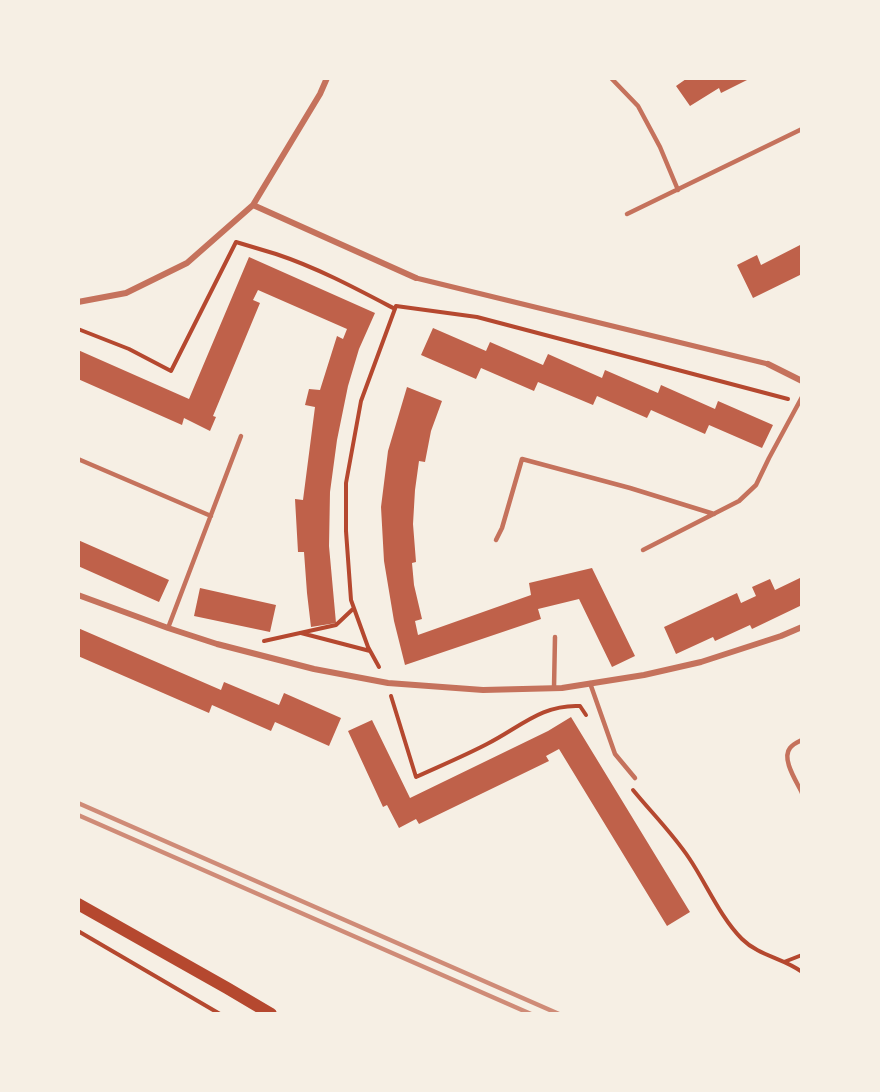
<!DOCTYPE html>
<style>
body{margin:0}
#map{position:relative;width:880px;height:1092px;overflow:hidden;background:#f6efe4;font-family:Arial,sans-serif}
canvas{display:block}
.frame{position:absolute;inset:0;border:80px solid #f6efe4;pointer-events:none}
</style>
<div id="map">
<canvas width="880" height="1092"></canvas>
<div class="frame"></div>
</div>
<script>
const ctx = document.querySelector('canvas').getContext('2d');
ctx.lineJoin = 'round';
function fillPath(path, color) {
  ctx.fillStyle = color;
  ctx.fill(path, 'evenodd');
}
function stroke(path, color, width, dash) {
  ctx.strokeStyle = color;
  ctx.lineWidth = width;
  ctx.lineCap = dash ? 'butt' : 'round';
  ctx.setLineDash(dash || []);
  ctx.stroke(path);
}
const building = new Path2D(`
 M 685,78 L 751,78 L 721,93 L 719,88 L 690,106 L 676,86 L 686,79 Z
 M 802,244 L 802,274 L 753,298 L 737,265 L 757,255 L 761,265 Z
 M 249,257 L 375,313 L 359,349 L 348,386 L 337,440 L 330,492 L 329,546 L 336,623 L 311,627 L 307,593 L 304,552 L 298,552 L 295,499 L 303,500 L 315,407 L 305,405 L 309,389 L 320,390 L 337,336 L 343,339 L 347,329 L 258,290 L 253,300 L 260,303 L 213,416 L 216,417 L 210,431 L 184,418 L 182,425 L 78,379 L 78,350 L 189,399 Z
 M 433,328 L 486,351 L 490,342 L 543,365 L 548,354 L 602,378 L 605,370 L 658,393 L 661,385 L 715,409 L 718,401 L 773,425 L 762,448 L 709,425 L 705,434 L 651,410 L 647,418 L 597,396 L 593,405 L 538,382 L 534,391 L 481,368 L 476,379 L 421,355 Z
 M 407,387 L 442,401 L 431,431 L 425,462 L 419,461 L 415,490 L 413,524 L 416,562 L 412,563 L 414,585 L 422,619 L 415,621 L 418,635 L 531,595 L 529,583 L 592,568 L 635,656 L 612,667 L 579,599 L 538,609 L 541,619 L 405,665 L 394,621 L 384,561 L 381,507 L 388,451 Z
 M 78,540 L 169,580 L 159,602 L 78,566 Z
 M 802,577 L 802,605 L 752,629 L 750,625 L 715,641 L 713,637 L 676,654 L 664,627 L 737,593 L 741,603 L 756,596 L 752,587 L 770,579 L 775,590 Z
 M 200,588 L 276,605 L 270,632 L 194,616 Z
 M 78,628 L 221,690 L 224,682 L 279,705 L 284,693 L 341,718 L 329,746 L 275,722 L 271,731 L 212,705 L 209,713 L 78,656 Z
 M 571,717 L 690,912 L 667,926 L 559,749 L 546,756 L 549,761 L 419,824 L 416,819 L 399,828 L 387,805 L 383,807 L 348,731 L 372,720 L 410,798 L 548,731 Z`);
const path = new Path2D(`
 M 78,329 L 129,349 L 171,371 L 236,242 C 249,246 263,250 276,254 C 318,268 357,289 395,309
 M 301,633 L 370,651
 M 264,641 L 336,625 L 354,608
 M 379,667 L 368,647 L 351,600 L 346,531 L 346,483 L 361,401 L 396,306 L 477,317 L 788,399
 M 391,696 L 416,777 C 440,766 464,756 487,744 C 519,728 542,704 580,706 L 586,715
 M 633,790 C 651,812 673,834 689,858 C 706,883 720,917 742,939 C 759,956 783,958 802,972
 M 78,931 L 220,1014
 M 784,962 L 802,955`);
const service = new Path2D(`
 M 611,78 L 638,106 L 660,147 L 678,190
 M 627,214 L 802,129
 M 78,459 L 211,516
 M 496,540 L 502,528 L 522,459 L 630,488 L 714,514
 M 643,550 L 739,501 L 756,485 L 769,458 L 802,397
 M 168,628 L 241,436
 M 590,683 L 615,754 L 635,778
 M 554,688 L 555,637
 M 802,740 C 798,742 793,744 790,748 C 781,759 797,782 802,793`);
const pedestrian = new Path2D(`
 M 416,278 L 768,364`);
const minor = new Path2D(`
 M 253,205 L 416,278
 M 78,302 L 126,293 L 187,263 L 253,205 L 320,94 L 327,78
 M 768,364 L 802,381
 M 78,595 L 168,628 L 217,644 L 314,669 L 388,683 L 483,690 L 562,688 L 644,675 L 701,662 L 781,636 L 802,627`);
const secondary = new Path2D(`
 M 78,904 L 227,988 L 271,1014`);
const rail = new Path2D(`
 M 78,803 L 559,1014
 M 78,815 L 531,1014`);
fillPath(building, '#bf614a');
stroke(path, '#b5482f', 4);
stroke(service, '#c5725c', 4.5);
stroke(pedestrian, '#c5725c', 5);
stroke(minor, '#c5725c', 6);
stroke(secondary, '#b5482f', 12);
stroke(rail, '#cf8b77', 4.5);
</script>
